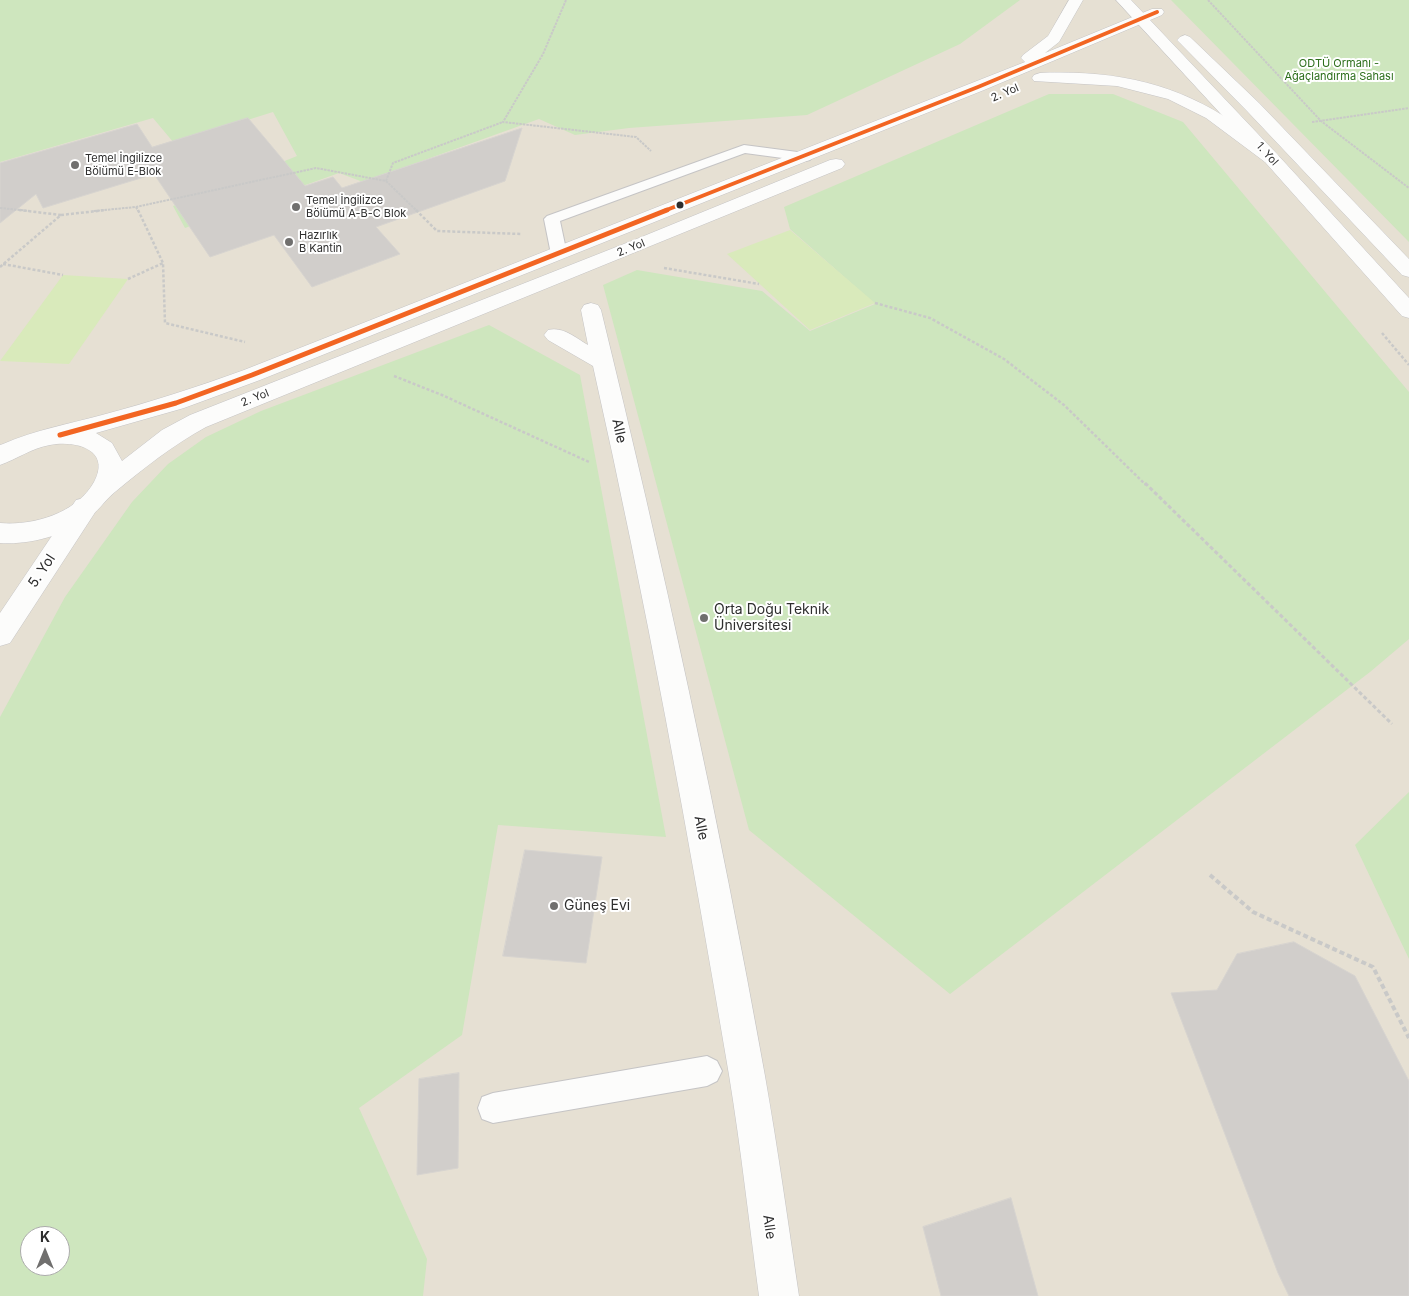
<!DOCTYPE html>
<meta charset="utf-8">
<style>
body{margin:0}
#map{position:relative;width:1409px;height:1296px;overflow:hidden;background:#ece8e4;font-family:Inter,sans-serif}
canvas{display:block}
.north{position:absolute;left:20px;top:1226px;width:50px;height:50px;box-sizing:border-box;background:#fff;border:1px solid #ababab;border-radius:50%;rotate:0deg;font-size:14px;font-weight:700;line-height:20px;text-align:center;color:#2e2e2e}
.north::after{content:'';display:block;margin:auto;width:18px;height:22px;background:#706f6e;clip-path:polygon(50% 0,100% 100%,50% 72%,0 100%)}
</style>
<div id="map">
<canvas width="1409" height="1296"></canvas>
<div class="north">K</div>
</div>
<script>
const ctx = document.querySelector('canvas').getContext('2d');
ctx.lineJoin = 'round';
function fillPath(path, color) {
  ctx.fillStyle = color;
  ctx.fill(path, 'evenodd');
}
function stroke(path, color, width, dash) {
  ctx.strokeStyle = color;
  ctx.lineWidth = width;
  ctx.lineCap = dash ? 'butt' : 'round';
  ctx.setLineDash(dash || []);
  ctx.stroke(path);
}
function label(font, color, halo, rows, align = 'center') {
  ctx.font = font + ' Inter,sans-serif';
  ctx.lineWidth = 4;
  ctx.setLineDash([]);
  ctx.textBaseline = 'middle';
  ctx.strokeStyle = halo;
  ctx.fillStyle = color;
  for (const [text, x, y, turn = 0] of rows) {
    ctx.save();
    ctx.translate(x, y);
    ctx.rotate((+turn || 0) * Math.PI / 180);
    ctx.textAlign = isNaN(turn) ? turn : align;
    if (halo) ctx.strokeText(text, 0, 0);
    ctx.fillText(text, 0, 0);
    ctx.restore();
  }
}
const education = new Path2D(`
 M 0,0 L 1409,0 L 1409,1296 L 0,1296 ZM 30,1236 L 60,1236 L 60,1266 L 30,1266 Z`);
const green = new Path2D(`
 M 0,0 L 1020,0 L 960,44 L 807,115 L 629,128 L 575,135 L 539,119 L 363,182 L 339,173 L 185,228 L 173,206 L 297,156 L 273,112 L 174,143 L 153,118 L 0,162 Z
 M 1171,0 L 1409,0 L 1409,242 Z
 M 1049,94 L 1113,94 L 1183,122 L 1409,392 L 1409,639 L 1370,672 L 950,994 L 749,830 L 603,285 L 637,270 L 762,291 L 810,331 L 875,304 L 790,229 L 784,207 Z
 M 489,325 L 580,375 L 666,837 L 498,825 L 462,1035 L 359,1108 L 427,1259 L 423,1296 L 0,1296 L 0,717 L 65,597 L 132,502 L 168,464 L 206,437 L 261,411 ZM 30,1236 L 60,1236 L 60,1266 L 30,1266 Z
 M 1409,792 L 1409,959 L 1355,845 Z`);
const pitch = new Path2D(`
 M 790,230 L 875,303 L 810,330 L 727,254 Z
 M 63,275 L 128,279 L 69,364 L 0,361 Z`);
const building = new Path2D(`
 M 248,118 L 305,186 L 333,177 L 342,188 L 522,128 L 505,181 L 376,227 L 400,254 L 312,287 L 274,235 L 210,257 L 154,174 L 43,208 L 36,194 L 0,223 L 0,163 L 137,124 L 152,147 Z
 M 525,850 L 602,857 L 586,963 L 503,956 Z
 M 1294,942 L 1355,976 L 1409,1081 L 1409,1296 L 1289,1296 L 1278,1273 L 1171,993 L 1217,990 L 1237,954 Z
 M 459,1073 L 458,1168 L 417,1175 L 419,1079 Z
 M 1011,1198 L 1038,1296 L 941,1296 L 923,1227 Z`);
const pathFar3 = new Path2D(`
 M 566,0 L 543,54 L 503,122 L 636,137 L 651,151
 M 1208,0 L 1321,121 L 1409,188
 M 1312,122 L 1409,108
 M 386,181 L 393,163 L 503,122
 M 136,207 L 138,211
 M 0,208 L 30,211
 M 94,211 L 136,207 L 316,168 L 386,181 L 417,211`);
const pathFar2 = new Path2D(`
 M 138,210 L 163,263 L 165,323 L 245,342
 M 416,210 L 437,231 L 521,234
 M 61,215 L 106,210
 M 3,264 L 63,275
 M 0,267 L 61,215 L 19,210
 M 664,268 L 759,284
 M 128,279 L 163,263
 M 875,303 L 930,318 L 1004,359 L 1064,405 L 1146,485
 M 1382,333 L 1409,365
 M 394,376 L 442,395 L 589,462`);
const pathFar1 = new Path2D(`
 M 1145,483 L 1392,724`);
const path = new Path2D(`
 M 1210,875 L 1253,912 L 1373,967 L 1409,1038`);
const service = new Path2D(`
 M 744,145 L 805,153 L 810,154 L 812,157 L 810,160 L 805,161 L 745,153 L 560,221 L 567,254 L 565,257 L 553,257 L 551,254 L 544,219 L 547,216 Z
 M 707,1056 L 717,1061 L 722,1071 L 717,1081 L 707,1086 L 493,1123 L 482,1119 L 478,1108 L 482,1097 L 493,1093 Z`);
const pedestrian = new Path2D(`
 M 591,303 L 598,305 L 601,310 C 663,563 719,819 765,1076 C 778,1149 788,1223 799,1296 L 759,1296 C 749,1222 741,1148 729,1075 C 689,838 646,601 593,366 L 548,340 L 544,335 L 548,330 C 563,326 576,338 588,345 L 581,310 L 584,305 Z`);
const minor = new Path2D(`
 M 85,498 L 94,500 L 97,507 L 94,514 L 10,643 L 0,646 L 0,613 L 76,500 Z`);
const tertiary = new Path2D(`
 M 1069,0 L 1083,0 L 1059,42 L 1045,53 L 1152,9 L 1162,9 L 1164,12 L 1162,15 L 984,90 L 260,380 L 184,408 L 96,433 L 112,443 L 122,461 L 162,430 L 190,415 L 639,238 L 830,160 L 836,159 L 842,160 L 845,164 L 842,168 L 206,427 C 173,445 144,468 115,492 C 106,499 100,509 91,516 C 66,535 31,545 0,543 L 0,523 C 33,526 77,513 94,482 C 112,449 74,440 50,445 C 32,448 17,459 0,465 L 0,445 L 3,444 C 35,430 69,424 102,415 C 151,402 197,387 244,370 L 1025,62 L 1021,58 L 1023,55 L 1048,36 Z
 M 1040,73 C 1119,70 1183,84 1247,132 C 1258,140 1273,147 1280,158 L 1277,162 L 1271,163 L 1265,162 L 1206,118 L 1168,99 L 1117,86 L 1034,81 L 1032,78 L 1034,75 Z`);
const secondary = new Path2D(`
 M 1116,0 L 1131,0 L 1277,154 L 1409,298 L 1409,318 L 1402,316 L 1265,162 Z
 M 1185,35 L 1190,37 L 1259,103 L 1409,259 L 1409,277 L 1402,275 L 1247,111 L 1180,43 L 1177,40 L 1180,37 Z`);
const bus1Far1 = new Path2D(`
 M 664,211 L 978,87 L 1157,12`);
const bus1 = new Path2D(`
 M 60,435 L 176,403 L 252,375 L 667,210`);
const markers = [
 [75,165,5,"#706f6e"],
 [680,205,4.5,"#2e2e2e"],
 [296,207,5,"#706f6e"],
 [289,242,5,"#706f6e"],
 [704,618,5,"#706f6e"],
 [554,906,5,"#706f6e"]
];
const farParknames = [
 ["ODTÜ Ormanı -",1339,64],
 ["Ağaçlandırma Sahası",1339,77]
];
const farStreetnames = [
 ["2. Yol",1005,93,-23],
 ["1. Yol",1267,154,48],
 ["2. Yol",631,248,-22],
 ["2. Yol",255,398,-22]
];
const farPoinames = [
 ["Temel İngilizce",85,159],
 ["Bölümü E-Blok",85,172],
 ["Temel İngilizce",306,201],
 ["Bölümü A-B-C Blok",306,214],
 ["Hazırlık",299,236],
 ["B Kantin",299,249]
];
const streetNames = [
 ["Alle",619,431,77],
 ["5. Yol",42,571,-56],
 ["Alle",701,828,79],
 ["Alle",769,1227,82]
];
const poiNames = [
 ["Orta Doğu Teknik",714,610],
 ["Üniversitesi",714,626],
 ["Güneş Evi",564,906]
];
fillPath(education, '#e6e0d3');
fillPath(green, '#cee6be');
fillPath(pitch, '#d9eabb');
fillPath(building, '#d1cecb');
stroke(building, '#d7d4d0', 1);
stroke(service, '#c5c4c5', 2);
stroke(pedestrian, '#c5c4c5', 1);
stroke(minor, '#c5c4c5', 1);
stroke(tertiary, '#c5c4c5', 1);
stroke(secondary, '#c5c4c5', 1);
stroke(pathFar3, '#c9c9c8', 2, [2.5, 1]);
stroke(pathFar2, '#c9c9c8', 2.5, [3, 2]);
stroke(pathFar1, '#c9c9c8', 3, [4, 2.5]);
stroke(path, '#c9c9c8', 4, [5, 3]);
fillPath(service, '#fcfcfb');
fillPath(pedestrian, '#fcfcfb');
fillPath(minor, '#fcfcfb');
fillPath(tertiary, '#fcfcfb');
fillPath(secondary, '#fcfcfb');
stroke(bus1Far1, '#f26522', 4);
stroke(bus1, '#f26522', 5);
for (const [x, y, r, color] of markers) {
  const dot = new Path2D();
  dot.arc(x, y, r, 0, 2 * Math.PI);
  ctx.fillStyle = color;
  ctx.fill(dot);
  stroke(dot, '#fff', 2);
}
label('11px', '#2c6e1b', '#fff', farParknames);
label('11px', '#2e2e2e', '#fff', farStreetnames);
label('11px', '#2e2e2e', '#fff', farPoinames, 'left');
label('14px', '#2e2e2e', '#fff', streetNames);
label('14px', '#2e2e2e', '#fff', poiNames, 'left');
</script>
